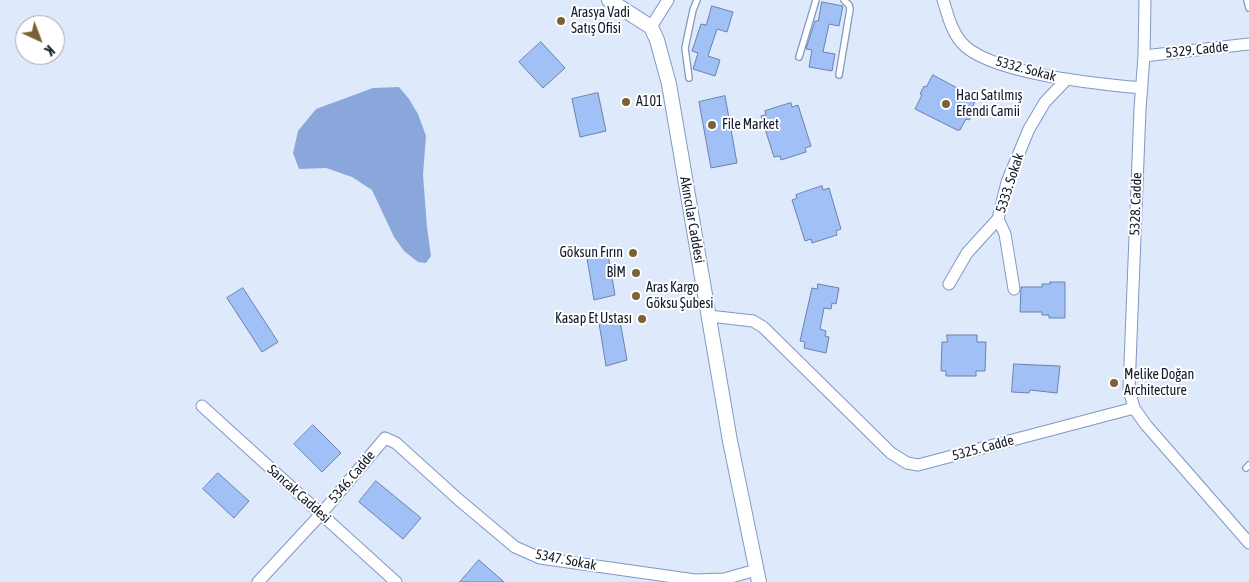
<!DOCTYPE html>
<meta charset="utf-8">
<style>
body{margin:0}
#map{position:relative;width:1249px;height:582px;overflow:hidden;background:#dee9fc;font-family:"Asap Condensed",sans-serif}
canvas{display:block}
.north{position:absolute;left:15px;top:15px;width:50px;height:50px;box-sizing:border-box;background:#fff;border:1px solid #9fa3a9;border-radius:50%;rotate:137deg;font-size:14px;font-weight:700;line-height:20px;text-align:center;color:#101929}
.north::after{content:'';display:block;margin:auto;width:18px;height:22px;background:#7b6133;clip-path:polygon(50% 0,100% 100%,50% 72%,0 100%)}
</style>
<div id="map">
<canvas width="1249" height="582"></canvas>
<div class="north">K</div>
</div>
<script>
const ctx = document.querySelector('canvas').getContext('2d');
ctx.lineJoin = 'round';
function fillPath(path, color) {
  ctx.fillStyle = color;
  ctx.fill(path, 'evenodd');
}
function stroke(path, color, width, dash) {
  ctx.strokeStyle = color;
  ctx.lineWidth = width;
  ctx.lineCap = dash ? 'butt' : 'round';
  ctx.setLineDash(dash || []);
  ctx.stroke(path);
}
function label(font, color, halo, rows, align = 'center') {
  ctx.font = font + ' "Asap Condensed",sans-serif';
  ctx.lineWidth = 4;
  ctx.setLineDash([]);
  ctx.textBaseline = 'middle';
  ctx.strokeStyle = halo;
  ctx.fillStyle = color;
  for (const [text, x, y, turn = 0] of rows) {
    ctx.save();
    ctx.translate(x, y);
    ctx.rotate((+turn || 0) * Math.PI / 180);
    ctx.textAlign = isNaN(turn) ? turn : align;
    if (halo) ctx.strokeText(text, 0, 0);
    ctx.fillText(text, 0, 0);
    ctx.restore();
  }
}
const water = new Path2D(`
 M 399,87 L 409,99 L 418,114 L 426,136 L 423,175 L 427,227 L 431,256 L 426,263 L 418,262 L 404,251 L 394,237 L 372,190 L 352,177 L 326,168 L 299,169 L 293,153 L 298,131 L 316,109 L 373,88 Z`);
const building = new Path2D(`
 M 822,2 L 843,6 L 839,26 L 829,24 L 823,52 L 835,54 L 832,71 L 809,67 L 812,50 L 806,49 L 815,21 L 818,21 Z
 M 712,6 L 733,12 L 727,32 L 717,29 L 708,56 L 720,60 L 715,76 L 693,69 L 698,53 L 692,51 L 701,24 L 706,25 Z
 M 541,42 L 565,68 L 543,88 L 519,62 Z
 M 933,75 L 976,98 L 972,109 L 975,110 L 969,120 L 966,119 L 960,130 L 957,130 L 915,109 L 922,95 L 920,94 L 924,86 L 926,87 Z
 M 598,93 L 606,131 L 580,137 L 572,99 Z
 M 725,96 L 737,163 L 711,168 L 699,102 Z
 M 791,103 L 792,107 L 798,105 L 811,146 L 805,148 L 806,152 L 781,160 L 780,156 L 774,157 L 761,116 L 766,115 L 765,111 Z
 M 822,186 L 823,190 L 829,188 L 841,229 L 836,231 L 837,235 L 812,243 L 811,239 L 805,241 L 792,200 L 797,198 L 796,195 Z
 M 602,255 L 603,256 L 608,255 L 615,295 L 594,300 L 587,258 Z
 M 1050,282 L 1065,282 L 1065,318 L 1049,318 L 1049,315 L 1042,315 L 1042,312 L 1020,312 L 1021,287 L 1042,287 L 1042,284 L 1050,284 Z
 M 818,284 L 839,288 L 836,304 L 832,303 L 831,309 L 824,308 L 820,329 L 826,331 L 825,336 L 829,337 L 826,353 L 804,348 L 805,342 L 800,341 L 812,288 L 817,289 Z
 M 243,288 L 278,342 L 262,352 L 227,298 Z
 M 614,320 L 615,322 L 620,321 L 627,360 L 606,366 L 599,323 Z
 M 947,335 L 977,335 L 977,342 L 986,342 L 985,371 L 976,371 L 976,376 L 946,376 L 946,371 L 941,371 L 942,342 L 947,342 Z
 M 1014,364 L 1060,366 L 1057,393 L 1030,390 L 1029,393 L 1012,392 Z
 M 313,425 L 341,453 L 322,472 L 294,444 Z
 M 218,473 L 249,501 L 234,518 L 203,489 Z
 M 376,481 L 421,518 L 403,539 L 359,502 Z
 M 479,560 L 504,582 L 460,582 Z`);
const service = new Path2D(`
 M 1247,0 L 1249,8
 M 799,57 L 816,0
 M 839,75 L 850,9 L 849,5 L 844,0
 M 689,78 L 685,48 L 693,10 L 697,0
 M 1246,468 L 1249,465`);
const minor = new Path2D(`
 M 943,0 C 948,15 951,30 961,42 C 987,74 1101,84 1142,88
 M 1145,0 L 1144,56 L 1140,109 L 1129,389 L 1134,408 L 1146,425 L 1249,543
 M 651,27 L 668,0
 M 1144,56 L 1249,44
 M 998,219 L 1005,234 L 1014,289
 M 949,284 L 967,253 L 998,219 L 1007,182 L 1029,129 L 1045,102 L 1067,79
 M 709,316 L 753,321 L 763,327 L 891,453 L 907,463 L 918,465 L 1134,408
 M 202,406 L 396,582
 M 258,582 L 321,514 L 385,438 L 396,443 L 459,500 L 515,547 L 540,558 L 695,580 L 724,579 L 756,570`);
const tertiary = new Path2D(`
 M 609,0 L 651,27 L 657,40 L 669,84 L 730,441 L 759,582`);
const markers = [
 [561,21,5,"#7b6133"],
 [626,102,5,"#7b6133"],
 [946,104,5,"#7b6133"],
 [712,125,5,"#7b6133"],
 [633,253,5,"#7b6133"],
 [636,273,5,"#7b6133"],
 [636,296,5,"#7b6133"],
 [642,319,5,"#7b6133"],
 [1114,383,5,"#7b6133"]
];
const poiNames = [
 ["Arasya Vadi",571,13],
 ["Satış Ofisi",571,29],
 ["Hacı Satılmış",956,96],
 ["Efendi Camii",956,112],
 ["A101",636,102],
 ["File Market",722,125],
 ["Göksun Fırın",623,253,"right"],
 ["BİM",626,273,"right"],
 ["Aras Kargo",646,288],
 ["Göksu Şubesi",646,304],
 ["Kasap Et Ustası",632,319,"right"],
 ["Melike Doğan",1124,375],
 ["Architecture",1124,391]
];
const streetNames = [
 ["5329. Cadde",1197,50,-6],
 ["5332. Sokak",1026,69,15],
 ["5333. Sokak",1010,183,-72],
 ["5328. Cadde",1136,204,-88],
 ["Akıncılar Caddesi",692,220,80],
 ["5325. Cadde",983,448,-15],
 ["5346. Cadde",352,477,-50],
 ["Sancak Caddesi",299,494,42],
 ["5347. Sokak",566,560,11]
];
fillPath(water, '#8aa7dc');
fillPath(building, '#a1c0f6');
stroke(building, '#6a82ad', 1);
stroke(service, '#7f98c4', 8);
stroke(minor, '#7f98c4', 13);
stroke(tertiary, '#7f98c4', 16);
stroke(service, '#fff', 5.5);
stroke(minor, '#fff', 11);
stroke(tertiary, '#fff', 14);
for (const [x, y, r, color] of markers) {
  const dot = new Path2D();
  dot.arc(x, y, r, 0, 2 * Math.PI);
  ctx.fillStyle = color;
  ctx.fill(dot);
  stroke(dot, '#fff', 2);
}
label('14px', '#101929', '#fff', poiNames, 'left');
label('14px', '#101929', '#fff', streetNames);
</script>
